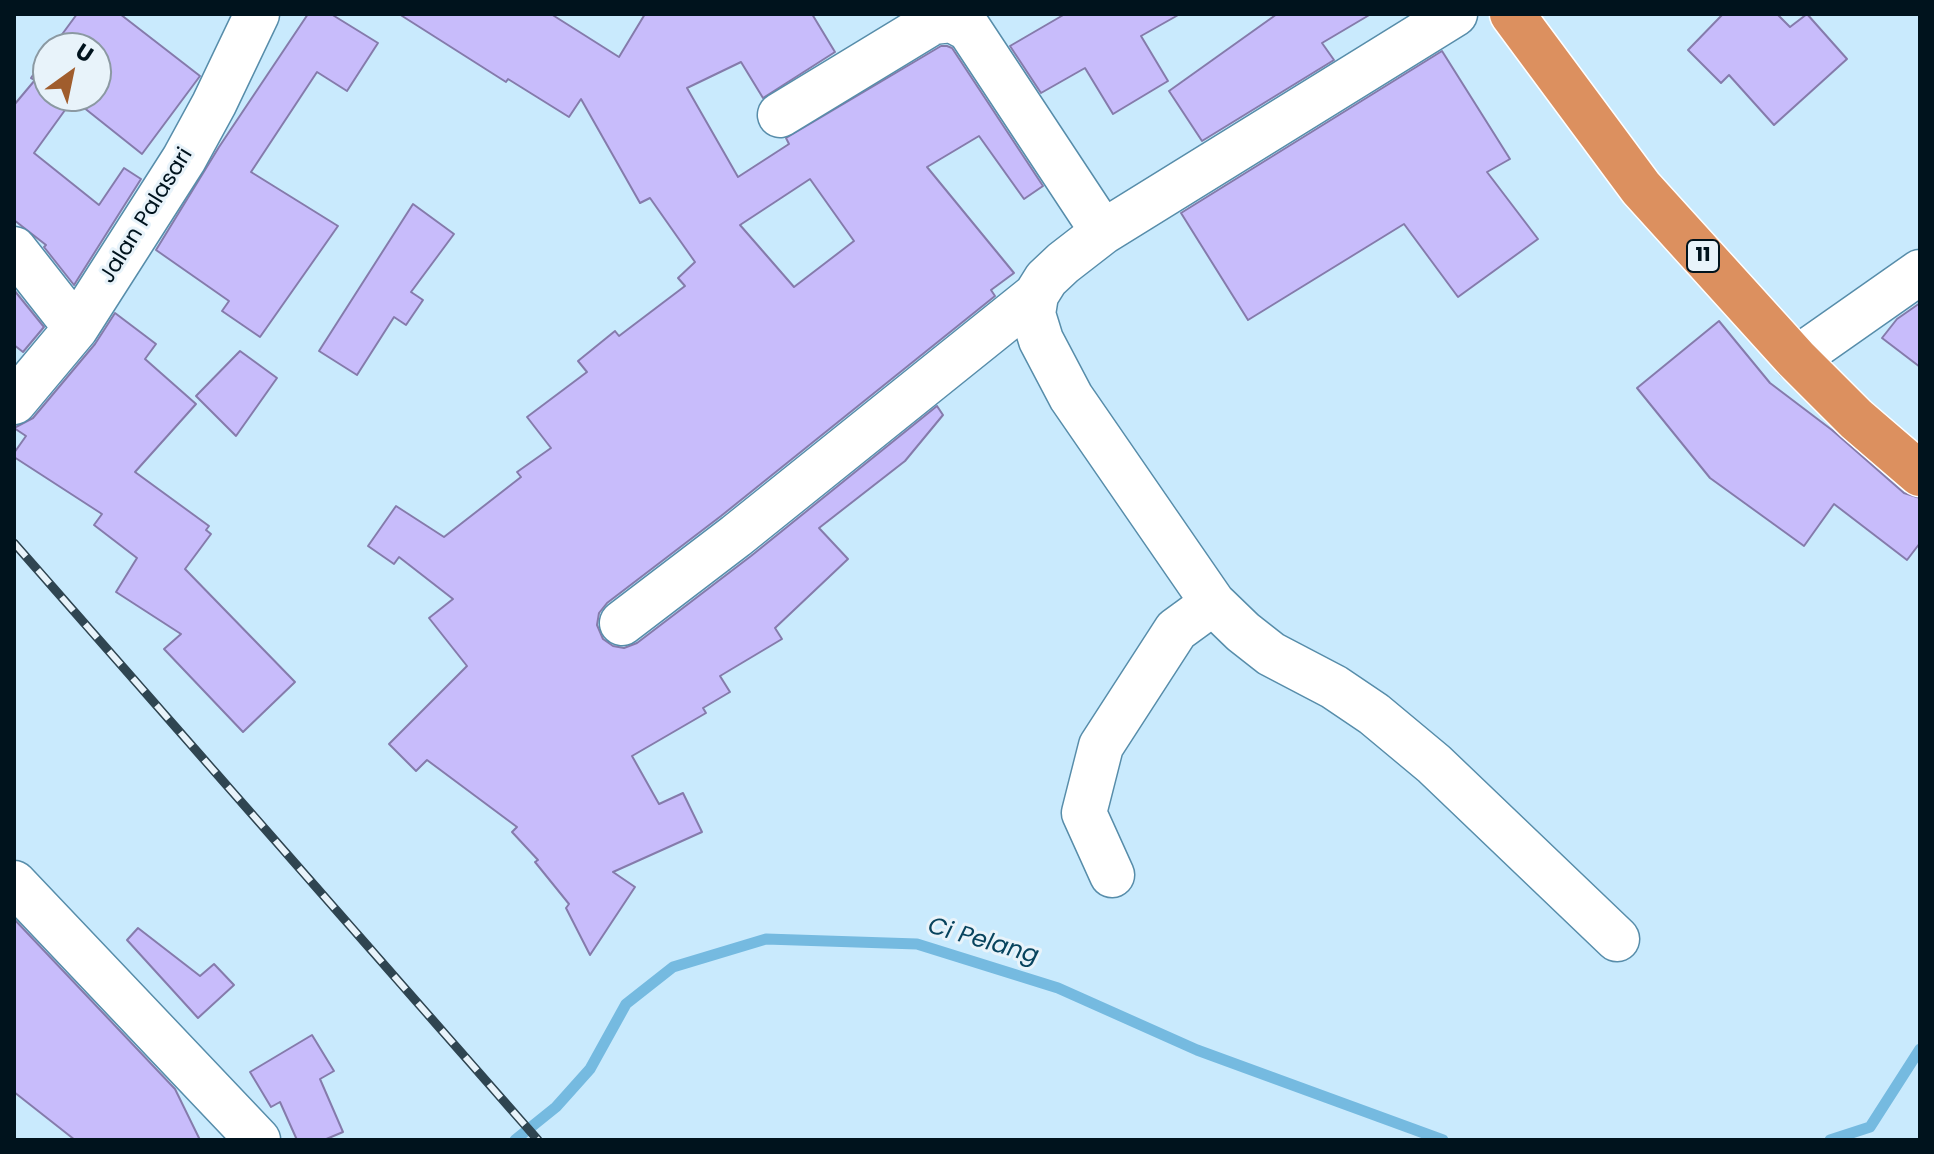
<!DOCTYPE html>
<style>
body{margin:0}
#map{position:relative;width:1934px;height:1154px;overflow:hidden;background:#c9eafd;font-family:Poppins,sans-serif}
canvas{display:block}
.frame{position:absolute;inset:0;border:16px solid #00131d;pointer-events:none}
.north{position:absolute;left:32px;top:32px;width:80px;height:80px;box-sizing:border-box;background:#e8f3fa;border:2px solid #8b99a2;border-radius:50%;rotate:33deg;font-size:22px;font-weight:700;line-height:32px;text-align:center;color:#00131d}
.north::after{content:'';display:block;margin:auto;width:28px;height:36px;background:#a05d2d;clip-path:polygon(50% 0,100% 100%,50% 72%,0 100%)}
</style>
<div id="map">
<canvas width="1934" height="1154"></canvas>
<div class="frame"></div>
<div class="north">U</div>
</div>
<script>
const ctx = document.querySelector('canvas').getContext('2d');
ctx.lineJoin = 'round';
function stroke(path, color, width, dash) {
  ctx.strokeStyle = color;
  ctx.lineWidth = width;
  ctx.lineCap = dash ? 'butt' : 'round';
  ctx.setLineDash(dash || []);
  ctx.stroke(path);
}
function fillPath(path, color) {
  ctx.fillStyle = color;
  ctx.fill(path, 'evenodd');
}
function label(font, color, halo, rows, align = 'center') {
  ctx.font = font + ' Poppins,sans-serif';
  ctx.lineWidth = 6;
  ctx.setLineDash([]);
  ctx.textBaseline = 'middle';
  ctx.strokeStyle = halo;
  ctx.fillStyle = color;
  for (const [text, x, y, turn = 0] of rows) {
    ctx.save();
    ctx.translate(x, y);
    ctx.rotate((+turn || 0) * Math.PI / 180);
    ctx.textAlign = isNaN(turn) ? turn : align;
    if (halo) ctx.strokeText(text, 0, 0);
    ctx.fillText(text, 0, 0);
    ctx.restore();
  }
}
const stream = new Path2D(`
 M 515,1140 L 556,1107 L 590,1069 L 626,1004 L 673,967 L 766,939 L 917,944 L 1058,988 L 1197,1050 L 1443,1140
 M 1830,1140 L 1870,1127 L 1920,1049`);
const building = new Path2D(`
 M 77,14 L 120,14 L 200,76 L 142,154 L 73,99 L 34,153 L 99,205 L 124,168 L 141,179 L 74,285 L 44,247 L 46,245 L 14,220 L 14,105 L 35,80 L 31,78 L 48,53 L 48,96 L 96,96 L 96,48 L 52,48 Z
 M 308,14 L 331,14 L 378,43 L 347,91 L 317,72 L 251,172 L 338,226 L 260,337 L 222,311 L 229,301 L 156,250 L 219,147 Z
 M 399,14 L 551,14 L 619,57 L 645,14 L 812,14 L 835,52 L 763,98 L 741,62 L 687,88 L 738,177 L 789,144 L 786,138 L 941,46 L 947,46 L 952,48 L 1043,186 L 1024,199 L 979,136 L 927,167 L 1014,273 L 991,290 L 995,296 L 721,516 L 607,603 L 599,613 L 597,625 L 603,639 L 613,646 L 624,648 L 637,643 L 751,556 L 937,406 L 943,415 L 905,461 L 819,528 L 848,559 L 775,628 L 782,639 L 720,676 L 730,692 L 703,708 L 706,713 L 632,756 L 659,804 L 683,793 L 702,832 L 613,872 L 635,887 L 590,955 L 566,908 L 569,904 L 535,862 L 538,860 L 512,832 L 517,827 L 427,760 L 416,771 L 389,744 L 467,666 L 429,618 L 453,599 L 399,557 L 394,564 L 368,546 L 396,506 L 444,537 L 521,477 L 517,472 L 551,448 L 527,417 L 587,372 L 578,361 L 615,331 L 619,336 L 685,286 L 678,278 L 695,262 L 650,198 L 640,203 L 581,99 L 569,117 L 508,79 L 506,82 ZM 810,179 L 854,241 L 794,287 L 740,225 Z
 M 1065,14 L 1180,14 L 1141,36 L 1168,81 L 1113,114 L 1085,68 L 1041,93 L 1010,46 Z
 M 1277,14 L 1371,14 L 1322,43 L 1334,60 L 1202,141 L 1169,91 Z
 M 1723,14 L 1777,14 L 1790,27 L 1807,14 L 1847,59 L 1774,125 L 1729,75 L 1721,83 L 1688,50 Z
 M 1442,51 L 1510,159 L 1487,172 L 1538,239 L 1458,297 L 1404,224 L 1248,320 L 1181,213 Z
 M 413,204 L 454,234 L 411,292 L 423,300 L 406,325 L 394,317 L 357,375 L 319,351 Z
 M 14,290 L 44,327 L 23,352 L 14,345 Z
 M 1920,303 L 1920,367 L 1882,338 L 1897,319 Z
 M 115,313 L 156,344 L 145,359 L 196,404 L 135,472 L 209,526 L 206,530 L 211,534 L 185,569 L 295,682 L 243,732 L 164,649 L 181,634 L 116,592 L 137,558 L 94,525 L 102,514 L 14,457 L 14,453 L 26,436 L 14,428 L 33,418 L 95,344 Z
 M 1719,321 L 1770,383 L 1832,430 L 1904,493 L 1920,498 L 1920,543 L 1907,560 L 1834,504 L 1804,546 L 1710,478 L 1637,388 Z
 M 240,351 L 277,378 L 236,436 L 196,396 Z
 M 14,919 L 175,1089 L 200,1140 L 75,1140 L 14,1092 Z
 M 138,928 L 200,976 L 214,964 L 234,985 L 198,1018 L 127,940 Z
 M 312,1035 L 334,1071 L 320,1079 L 343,1132 L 324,1140 L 297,1140 L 280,1102 L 271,1107 L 250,1072 Z`);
const minor = new Path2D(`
 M 1455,14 L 1103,232 L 1063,263 L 1046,279 L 1036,295 L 1033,314 L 1041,340 L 1071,397 L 1213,603 L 1243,632 L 1271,654 L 1334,687 L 1374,714 L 1434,764 L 1617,939
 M 780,115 L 933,22 L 952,20 L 969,29 L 1103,232
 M 14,249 L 76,328
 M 1796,359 L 1920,272
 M 14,402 L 76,328 L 184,159 L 214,104 L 257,14
 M 622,623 L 736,536 L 1036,295
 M 1112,875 L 1084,813 L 1101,746 L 1176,630 L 1213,603
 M 14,883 L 258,1140`);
const highway = new Path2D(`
 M 1512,14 L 1641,188 L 1796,359 L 1856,419 L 1920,474`);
const rail = new Path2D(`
 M 14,543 L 538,1140`);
const shields = [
 [1703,256,32]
];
const shieldNames = [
 ["11",1703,256]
];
const streetNames = [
 ["Jalan Palasari",147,216,-58]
];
const waterNames = [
 ["Ci Pelang",983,942,16]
];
stroke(stream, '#75bae0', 11);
fillPath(building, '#c8bcfb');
stroke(building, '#857bab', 2);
stroke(minor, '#578daa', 47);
stroke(highway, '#fff', 47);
stroke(minor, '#fff', 44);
stroke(highway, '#dc905f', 44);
stroke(rail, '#2f4551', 9);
stroke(rail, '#e8f3fa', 6, [18]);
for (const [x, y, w] of shields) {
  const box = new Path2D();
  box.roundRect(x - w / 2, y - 16, w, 32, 6);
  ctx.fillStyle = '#e8f3fa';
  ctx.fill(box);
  stroke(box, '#00131d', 2);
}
label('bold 20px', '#00131d', null, shieldNames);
label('22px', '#00131d', '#e8f3fa', streetNames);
label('italic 24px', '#07435d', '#e8f3fa', waterNames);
</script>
